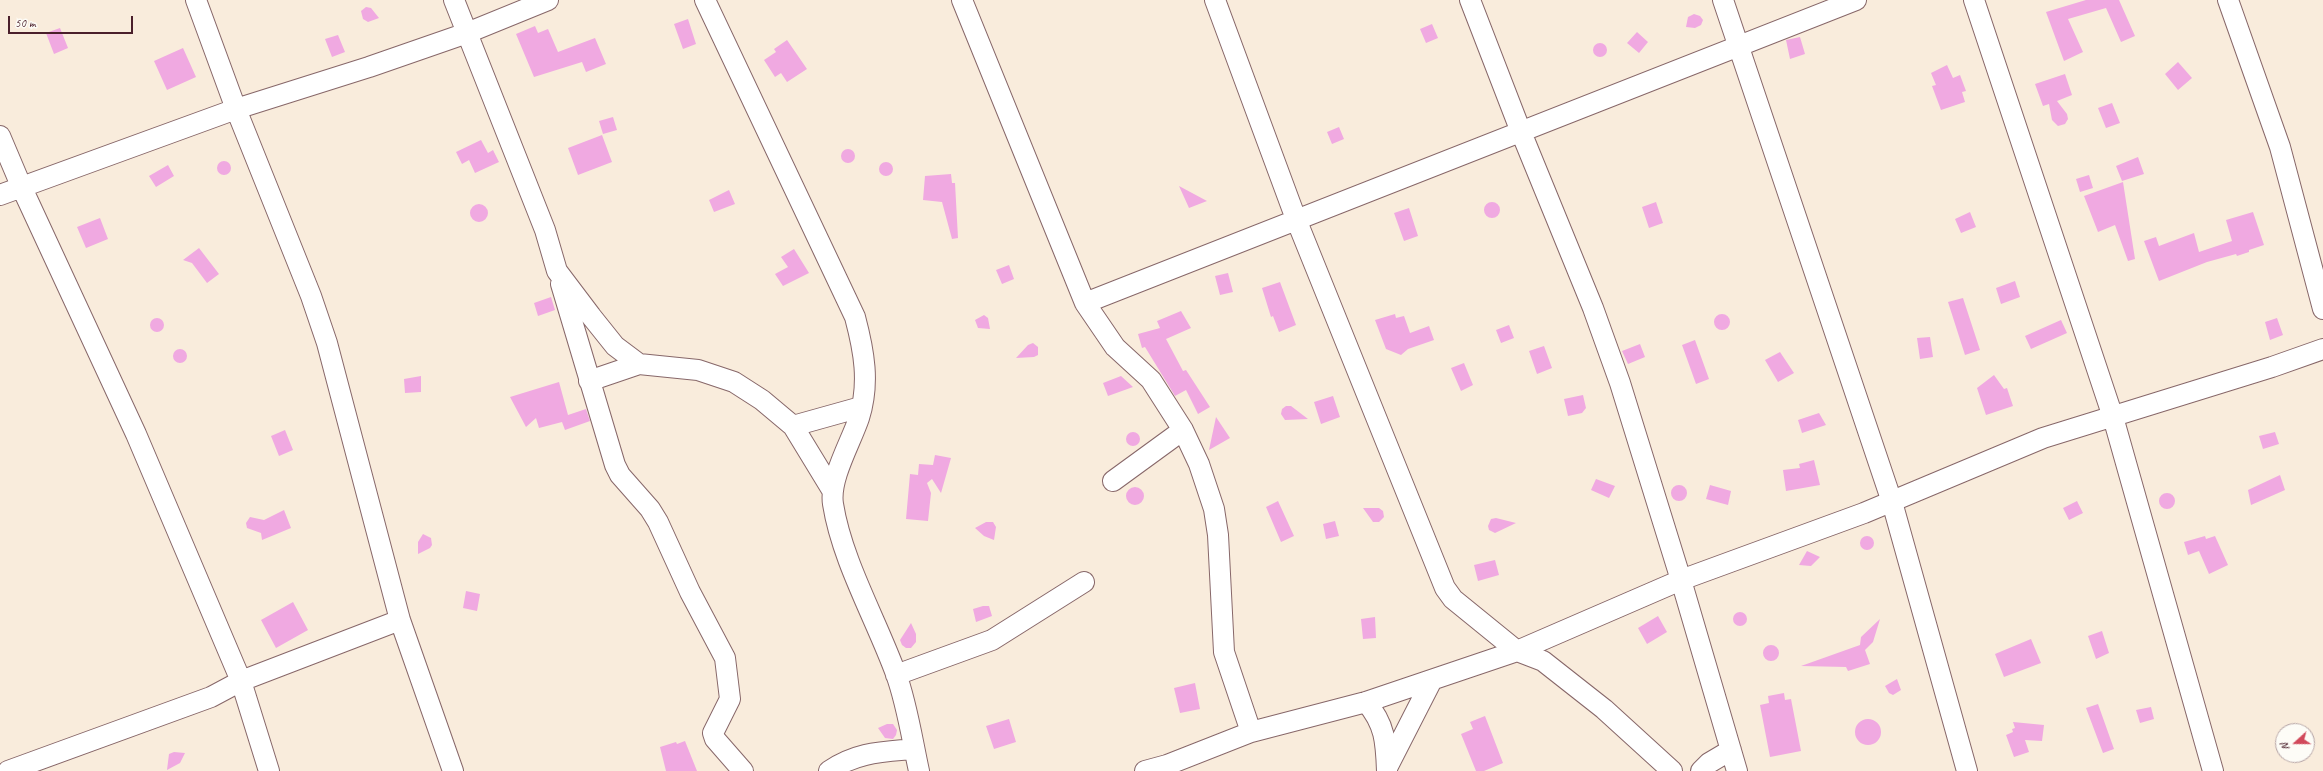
<!DOCTYPE html>
<style>
body{margin:0}
#map{position:relative;width:2323px;height:771px;overflow:hidden;background:#f9ecdc;font-family:Caveat,sans-serif}
canvas{display:block}
.north{position:absolute;left:2275px;top:723px;width:40px;height:40px;box-sizing:border-box;background:#fdfcf7;border:1px solid #b5a4a5;border-radius:50%;rotate:249deg;font-size:11px;font-weight:700;line-height:16px;text-align:center;color:#4a1f2b}
.north::after{content:'';display:block;margin:auto;width:14px;height:18px;background:#d1495b;clip-path:polygon(50% 0,100% 100%,50% 72%,0 100%)}
.scale{position:absolute;left:8px;top:16px;width:125px;height:18px;box-sizing:border-box;border:2px solid #4a1f2b;border-top:0;padding-left:5px;font-size:12px;line-height:14px;white-space:nowrap;color:#4a1f2b;-webkit-text-stroke:3px #fdfcf7;paint-order:stroke}
</style>
<div id="map">
<canvas width="2323" height="771"></canvas>
<div class="north">N</div>
<div class="scale">50 m</div>
</div>
<script>
const ctx = document.querySelector('canvas').getContext('2d');
ctx.lineJoin = 'round';
function fillPath(path, color) {
  ctx.fillStyle = color;
  ctx.fill(path, 'evenodd');
}
function stroke(path, color, width, dash) {
  ctx.strokeStyle = color;
  ctx.lineWidth = width;
  ctx.lineCap = dash ? 'butt' : 'round';
  ctx.setLineDash(dash || []);
  ctx.stroke(path);
}
const building = new Path2D(`
 M 2086,0 L 2119,0 L 2135,36 L 2121,42 L 2106,8 L 2068,19 L 2083,52 L 2064,61 L 2046,12 Z
 M 366,7 L 371,8 L 379,18 L 368,22 L 363,19 L 361,11 Z
 M 1694,14 L 1700,16 L 1703,20 L 1701,25 L 1695,28 L 1686,27 L 1688,17 Z
 M 688,19 L 696,44 L 683,49 L 674,24 Z
 M 1432,24 L 1438,38 L 1426,43 L 1420,29 Z
 M 535,26 L 538,33 L 548,29 L 558,52 L 595,38 L 606,64 L 586,72 L 582,62 L 534,77 L 516,34 Z
 M 60,28 L 68,48 L 54,54 L 46,33 Z
 M 1637,32 L 1648,42 L 1639,53 L 1627,43 Z
 M 338,35 L 345,52 L 332,57 L 325,39 Z
 M 1800,37 L 1805,54 L 1790,59 L 1786,40 Z
 M 787,40 L 807,69 L 787,82 L 781,73 L 775,77 L 764,60 L 776,52 L 774,49 Z
 M1593 50a7 7 0 1 1 14 0a7 7 0 1 1-14 0Z
 M 183,48 L 196,77 L 167,90 L 154,61 Z
 M 2178,62 L 2192,78 L 2178,90 L 2165,74 Z
 M 1947,65 L 1953,78 L 1960,75 L 1966,91 L 1962,92 L 1965,102 L 1941,110 L 1932,86 L 1936,85 L 1931,73 Z
 M 2065,74 L 2072,95 L 2057,101 L 2067,114 L 2068,119 L 2065,124 L 2058,126 L 2052,120 L 2049,104 L 2043,106 L 2035,84 Z
 M 2112,103 L 2120,123 L 2106,128 L 2098,108 Z
 M 613,117 L 617,130 L 603,134 L 599,121 Z
 M 1339,127 L 1344,139 L 1332,144 L 1327,132 Z
 M 602,135 L 612,162 L 578,175 L 568,148 Z
 M 481,140 L 488,153 L 493,150 L 499,162 L 475,173 L 469,160 L 462,164 L 456,152 Z
 M841 156a7 7 0 1 1 14 0a7 7 0 1 1-14 0Z
 M 2138,157 L 2144,174 L 2122,181 L 2116,166 Z
 M217 168a7 7 0 1 1 14 0a7 7 0 1 1-14 0Z
 M879 169a7 7 0 1 1 14 0a7 7 0 1 1-14 0Z
 M 168,165 L 174,176 L 156,187 L 149,176 Z
 M 951,174 L 952,183 L 955,183 L 958,238 L 952,239 L 942,202 L 923,200 L 925,176 Z
 M 2089,175 L 2093,188 L 2080,192 L 2076,179 Z
 M 2123,182 L 2135,259 L 2128,261 L 2115,225 L 2098,232 L 2084,196 Z
 M 1179,186 L 1207,201 L 1189,208 Z
 M 729,190 L 735,204 L 714,212 L 709,200 Z
 M1484 210a8 8 0 1 1 16 0a8 8 0 1 1-16 0Z
 M 1656,202 L 1663,223 L 1649,228 L 1642,207 Z
 M470 213a9 9 0 1 1 18 0a9 9 0 1 1-18 0Z
 M 1409,208 L 1418,236 L 1404,241 L 1394,213 Z
 M 1970,212 L 1976,227 L 1961,233 L 1955,219 Z
 M 2253,212 L 2264,245 L 2249,250 L 2249,252 L 2237,256 L 2236,254 L 2207,262 L 2159,281 L 2144,241 L 2156,237 L 2159,246 L 2194,233 L 2199,252 L 2232,241 L 2226,220 Z
 M 100,218 L 108,239 L 86,248 L 77,227 Z
 M 199,248 L 219,274 L 207,283 L 192,263 L 183,260 Z
 M 794,249 L 809,273 L 783,286 L 775,274 L 788,267 L 781,257 Z
 M 1009,265 L 1014,279 L 1002,284 L 996,270 Z
 M 1228,273 L 1233,292 L 1220,295 L 1215,276 Z
 M 2015,281 L 2020,297 L 2001,304 L 1996,288 Z
 M 1280,282 L 1296,325 L 1279,332 L 1273,316 L 1271,317 L 1262,288 Z
 M 551,297 L 555,310 L 538,316 L 534,303 Z
 M 1963,298 L 1980,350 L 1965,355 L 1948,302 Z
 M 1181,311 L 1191,328 L 1166,339 L 1183,371 L 1186,370 L 1210,407 L 1198,414 L 1186,390 L 1175,396 L 1145,347 L 1142,348 L 1138,334 L 1160,328 L 1157,321 Z
 M 1395,314 L 1396,318 L 1404,316 L 1410,333 L 1429,326 L 1434,340 L 1408,349 L 1401,355 L 1386,349 L 1375,320 Z
 M1714 322a8 8 0 1 1 16 0a8 8 0 1 1-16 0Z
 M 984,315 L 988,318 L 990,329 L 978,328 L 975,320 Z
 M150 325a7 7 0 1 1 14 0a7 7 0 1 1-14 0Z
 M 2277,318 L 2283,335 L 2270,340 L 2265,322 Z
 M 2061,320 L 2067,333 L 2031,349 L 2025,336 Z
 M 1509,325 L 1514,338 L 1501,343 L 1496,330 Z
 M 1930,337 L 1933,357 L 1920,359 L 1917,338 Z
 M 1695,340 L 1709,379 L 1696,384 L 1682,345 Z
 M 1033,343 L 1038,347 L 1038,355 L 1034,357 L 1016,358 L 1028,345 Z
 M 1640,344 L 1645,357 L 1628,364 L 1622,351 Z
 M 1544,346 L 1552,368 L 1537,374 L 1529,351 Z
 M173 356a7 7 0 1 1 14 0a7 7 0 1 1-14 0Z
 M 1780,352 L 1794,373 L 1778,382 L 1765,360 Z
 M 1464,363 L 1473,385 L 1461,391 L 1451,368 Z
 M 1994,375 L 2004,389 L 2007,388 L 2013,406 L 1986,415 L 1977,388 Z
 M 421,376 L 421,392 L 405,393 L 404,379 Z
 M 1121,376 L 1133,387 L 1108,396 L 1103,383 Z
 M 559,382 L 568,415 L 586,409 L 590,421 L 565,430 L 562,422 L 539,428 L 536,418 L 526,427 L 510,397 Z
 M 1583,395 L 1586,408 L 1582,413 L 1568,416 L 1564,399 Z
 M 1333,396 L 1340,417 L 1321,424 L 1314,402 Z
 M 1286,406 L 1291,406 L 1308,419 L 1285,420 L 1281,414 L 1282,409 Z
 M 1819,413 L 1826,425 L 1802,433 L 1798,420 Z
 M 1216,417 L 1230,438 L 1209,450 Z
 M 285,430 L 293,450 L 279,456 L 271,436 Z
 M1126 439a7 7 0 1 1 14 0a7 7 0 1 1-14 0Z
 M 2275,432 L 2279,444 L 2263,449 L 2259,436 Z
 M 935,455 L 951,458 L 941,493 L 932,479 L 927,483 L 931,493 L 928,521 L 906,519 L 910,474 L 918,475 L 919,464 L 933,465 Z
 M 1814,460 L 1820,485 L 1786,491 L 1783,470 L 1800,468 L 1799,464 Z
 M 2280,475 L 2285,490 L 2251,505 L 2248,490 Z
 M 1596,479 L 1615,486 L 1609,498 L 1591,490 Z
 M1671 493a8 8 0 1 1 16 0a8 8 0 1 1-16 0Z
 M 1710,485 L 1731,491 L 1728,505 L 1706,499 Z
 M1126 496a9 9 0 1 1 18 0a9 9 0 1 1-18 0Z
 M2159 501a8 8 0 1 1 16 0a8 8 0 1 1-16 0Z
 M 1278,501 L 1294,536 L 1281,542 L 1266,507 Z
 M 2077,501 L 2083,513 L 2069,520 L 2063,508 Z
 M 1363,508 L 1379,508 L 1383,511 L 1384,517 L 1379,522 L 1373,522 Z
 M 284,510 L 291,528 L 262,540 L 261,533 L 247,528 L 246,523 L 250,517 L 264,520 Z
 M 1496,518 L 1516,523 L 1495,533 L 1489,530 L 1488,526 L 1491,519 Z
 M 1335,521 L 1339,536 L 1326,539 L 1323,524 Z
 M 986,522 L 993,522 L 996,527 L 994,540 L 984,536 L 975,528 Z
 M 423,534 L 431,538 L 432,545 L 430,548 L 418,554 L 418,542 Z
 M 2205,536 L 2206,539 L 2215,536 L 2228,565 L 2209,574 L 2199,551 L 2188,555 L 2184,542 Z
 M1860 543a7 7 0 1 1 14 0a7 7 0 1 1-14 0Z
 M 1807,551 L 1820,557 L 1811,566 L 1799,565 Z
 M 1495,560 L 1499,575 L 1478,581 L 1474,565 Z
 M 466,591 L 480,594 L 477,611 L 463,608 Z
 M 293,602 L 308,630 L 276,648 L 261,620 Z
 M 983,606 L 989,606 L 992,616 L 976,622 L 973,609 Z
 M1733 619a7 7 0 1 1 14 0a7 7 0 1 1-14 0Z
 M 1658,616 L 1667,632 L 1647,644 L 1638,628 Z
 M 1375,617 L 1376,638 L 1363,639 L 1361,619 Z
 M 1880,619 L 1873,642 L 1865,650 L 1870,664 L 1848,671 L 1846,667 L 1801,666 L 1860,645 L 1861,637 Z
 M 911,623 L 916,634 L 916,642 L 911,648 L 906,648 L 902,645 L 900,640 Z
 M 2102,631 L 2109,653 L 2096,659 L 2088,636 Z
 M 2031,639 L 2041,663 L 2004,677 L 1995,654 Z
 M1763 653a8 8 0 1 1 16 0a8 8 0 1 1-16 0Z
 M 1897,679 L 1901,690 L 1893,695 L 1889,693 L 1885,686 Z
 M 1195,683 L 1200,709 L 1180,713 L 1174,688 Z
 M 1784,693 L 1785,700 L 1791,699 L 1801,751 L 1770,757 L 1760,705 L 1769,703 L 1768,696 Z
 M 2098,704 L 2114,749 L 2103,753 L 2086,708 Z
 M 2151,707 L 2154,719 L 2140,723 L 2136,710 Z
 M 1485,716 L 1503,763 L 1484,771 L 1476,771 L 1461,734 L 1473,729 L 1470,722 Z
 M 1009,719 L 1016,742 L 994,749 L 986,726 Z
 M1855 732a13 13 0 1 1 26 0a13 13 0 1 1-26 0Z
 M 2013,722 L 2044,725 L 2042,741 L 2025,740 L 2029,752 L 2014,757 L 2006,735 L 2013,732 L 2012,729 L 2015,728 Z
 M 887,724 L 893,724 L 897,730 L 896,735 L 893,739 L 885,738 L 878,728 Z
 M 685,741 L 697,771 L 666,771 L 660,747 L 676,742 L 677,744 Z
 M 174,752 L 185,753 L 180,763 L 167,770 L 169,754 Z`);
const street = new Path2D(`
 M 196,0 L 236,109 L 311,296 L 327,343 L 400,620 L 453,771
 M 454,0 L 545,230 L 557,271 L 591,316 L 615,346 L 639,364 L 698,370 L 734,382 L 762,400 L 793,426 L 832,490
 M 705,0 L 855,317 C 864,351 870,383 859,418 C 851,442 829,479 833,504 C 842,561 876,619 896,674 C 907,704 912,739 919,771
 M 962,0 L 1085,303 L 1856,0
 M 1215,0 L 1296,219 L 1445,588 L 1453,599 L 1517,651 L 1543,661 L 1604,709 L 1672,771
 M 1723,0 L 1892,502 L 1967,771
 M 1974,0 L 2113,417 L 2213,771
 M 2228,0 L 2280,147 L 2323,309
 M 0,136 L 22,188 L 136,434 L 241,681 L 269,771
 M 0,195 L 236,109 L 369,67 L 467,33 L 548,0
 M 561,284 L 615,465 L 620,475 L 650,509 L 658,522 L 690,592 L 725,658 L 730,699 L 713,733 L 715,739 L 743,771
 M 1085,303 L 1115,347 L 1151,380 L 1183,430 L 1199,464 L 1214,509 L 1218,535 L 1224,652 L 1251,732
 M 589,381 L 639,364
 M 793,426 L 861,407
 M 1113,481 L 1183,430
 M 896,675 L 992,640 L 1084,582
 M 1366,702 C 1385,724 1386,742 1387,771
 M 1387,768 L 1432,680
 M 8,771 L 211,697 L 241,681 L 400,620
 M 829,771 C 857,752 881,752 914,749
 M 1145,771 L 1167,765 L 1251,732 L 1366,702 L 1517,651 L 1681,580 L 1620,383 L 1593,308 L 1521,132 L 1470,0
 M 1701,771 L 1709,763 L 1731,750
 M 1737,771 L 1681,580 L 1864,513 L 2043,438 L 2272,367 L 2323,349`);
fillPath(building, '#f0a9e1');
stroke(street, '#876769', 22);
stroke(street, '#fff', 20);
</script>
